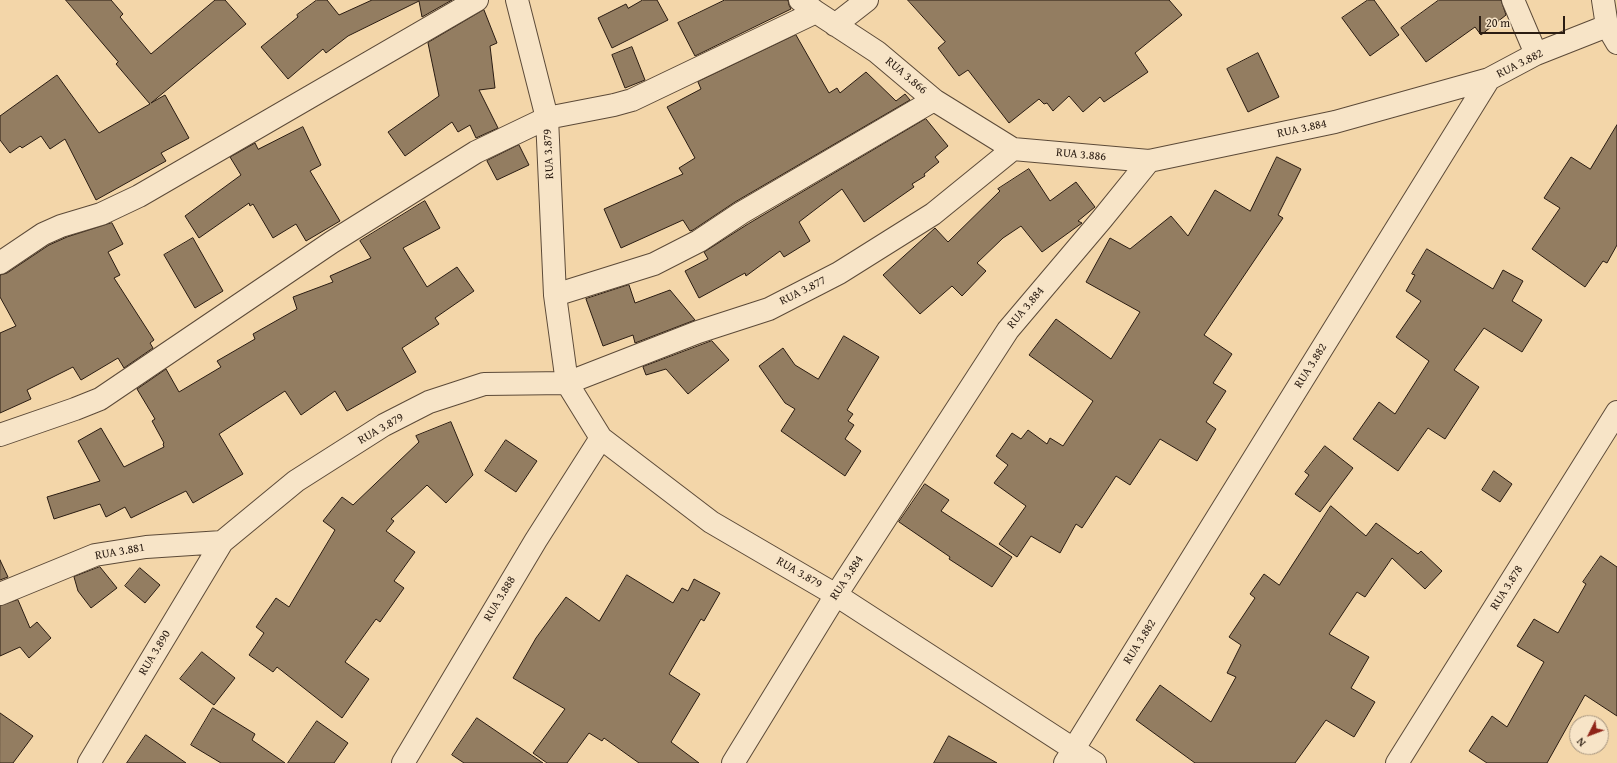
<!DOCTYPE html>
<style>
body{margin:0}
#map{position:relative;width:1617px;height:763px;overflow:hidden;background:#f3d6a9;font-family:"Gentium Book Plus",serif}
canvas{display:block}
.north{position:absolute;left:1569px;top:715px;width:40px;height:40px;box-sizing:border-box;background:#f7e4c7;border:1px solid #a5947f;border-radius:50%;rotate:228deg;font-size:11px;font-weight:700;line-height:16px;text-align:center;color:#2a1c12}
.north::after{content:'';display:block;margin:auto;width:14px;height:18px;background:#8f2418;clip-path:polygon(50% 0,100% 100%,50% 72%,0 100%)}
.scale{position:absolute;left:1479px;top:16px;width:86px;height:18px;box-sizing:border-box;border:2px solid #2a1c12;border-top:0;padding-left:5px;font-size:12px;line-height:14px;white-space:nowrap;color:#2a1c12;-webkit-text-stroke:3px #f7e4c7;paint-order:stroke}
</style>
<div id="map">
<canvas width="1617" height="763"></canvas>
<div class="north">N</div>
<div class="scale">20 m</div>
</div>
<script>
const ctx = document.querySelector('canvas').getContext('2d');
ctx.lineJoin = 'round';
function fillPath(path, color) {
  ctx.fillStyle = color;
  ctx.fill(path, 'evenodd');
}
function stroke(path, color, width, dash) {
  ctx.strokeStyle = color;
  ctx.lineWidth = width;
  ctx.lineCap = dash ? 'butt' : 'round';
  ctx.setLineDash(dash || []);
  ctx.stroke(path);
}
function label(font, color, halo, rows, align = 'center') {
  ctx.font = font + ' "Gentium Book Plus",serif';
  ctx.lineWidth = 3;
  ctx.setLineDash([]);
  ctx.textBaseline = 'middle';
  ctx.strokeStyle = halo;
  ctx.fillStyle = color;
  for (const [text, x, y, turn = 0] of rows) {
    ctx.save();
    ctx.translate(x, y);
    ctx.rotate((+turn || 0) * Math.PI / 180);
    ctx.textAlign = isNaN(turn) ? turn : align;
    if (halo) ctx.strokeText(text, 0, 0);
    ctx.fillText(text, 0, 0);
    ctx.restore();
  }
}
const building = new Path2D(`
 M 66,0 L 111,0 L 123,14 L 120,17 L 151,54 L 215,0 L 225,0 L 246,24 L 151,103 L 165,95 L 189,138 L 161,153 L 166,161 L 96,200 L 65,139 L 50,149 L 41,136 L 22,148 L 20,146 L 10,153 L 0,140 L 0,116 L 57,75 L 99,133 L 150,104 L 116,64 L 118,62 Z
 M 317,0 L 327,0 L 339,15 L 372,0 L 452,0 L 422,17 L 419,1 L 348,36 L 326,53 L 323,49 L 288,79 L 261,47 L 298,17 L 297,15 Z
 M 643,0 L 657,0 L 668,20 L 612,48 L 598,18 L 626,4 L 628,8 Z
 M 725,0 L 788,0 L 789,5 L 791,9 L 695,56 L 678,23 Z
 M 908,0 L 1169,0 L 1182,15 L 1135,53 L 1148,72 L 1104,102 L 1100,97 L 1083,112 L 1069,96 L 1053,111 L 1047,103 L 1044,104 L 1039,99 L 1009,123 L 968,70 L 959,76 L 938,48 L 945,42 Z
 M 1368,0 L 1374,0 L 1399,35 L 1370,56 L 1342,18 Z
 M 1439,0 L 1501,0 L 1506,15 L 1481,35 L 1475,27 L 1426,62 L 1401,28 Z
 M 484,10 L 497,43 L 490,46 L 495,88 L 479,90 L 498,128 L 476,138 L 470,125 L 458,132 L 452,122 L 405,156 L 388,132 L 439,96 L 428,43 Z
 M 796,35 L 829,93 L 837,88 L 840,93 L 866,72 L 896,101 L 905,94 L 910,100 L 735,202 L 693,230 L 690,231 L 683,220 L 621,248 L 604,209 L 683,174 L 679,168 L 695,158 L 667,107 L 701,89 L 698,82 Z
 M 632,47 L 645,80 L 625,88 L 612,55 Z
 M 1258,53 L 1279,97 L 1248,112 L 1227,69 Z
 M 926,119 L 948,146 L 935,157 L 939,162 L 924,174 L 925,176 L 912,184 L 914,187 L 864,222 L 842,189 L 799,222 L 810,241 L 784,257 L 780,251 L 746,276 L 745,273 L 699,298 L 685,271 L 708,259 L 704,252 L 748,224 Z
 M 1617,125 L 1617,245 L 1607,263 L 1603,261 L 1585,287 L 1532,249 L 1560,208 L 1544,198 L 1571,157 L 1590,169 Z
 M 303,127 L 321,165 L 310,171 L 340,221 L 306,241 L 296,224 L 273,238 L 253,204 L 250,206 L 249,203 L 199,238 L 185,216 L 241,175 L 230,157 L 255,143 L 258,149 Z
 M 519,145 L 529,165 L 497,180 L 487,161 Z
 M 1277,157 L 1301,169 L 1278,215 L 1283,218 L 1204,335 L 1232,354 L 1213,383 L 1226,391 L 1206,422 L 1216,429 L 1197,461 L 1160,439 L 1130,485 L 1116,476 L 1082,528 L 1076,524 L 1060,553 L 1031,536 L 1017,557 L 999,544 L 1026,506 L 994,483 L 1008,465 L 996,456 L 1012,433 L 1021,439 L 1028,430 L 1047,444 L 1050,438 L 1063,446 L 1093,401 L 1029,355 L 1056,319 L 1111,359 L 1140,312 L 1086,282 L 1110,238 L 1130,249 L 1171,216 L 1188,236 L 1215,190 L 1250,211 Z
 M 1029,169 L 1050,201 L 1076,182 L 1095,207 L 1078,221 L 1082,223 L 1042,252 L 1021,226 L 1003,238 L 977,263 L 986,271 L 962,296 L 952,286 L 920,314 L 883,275 L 935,228 L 948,242 L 1000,191 L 998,189 Z
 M 425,201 L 440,228 L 403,248 L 427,287 L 457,267 L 474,291 L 435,318 L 439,324 L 402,348 L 416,372 L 347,411 L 335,391 L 301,415 L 285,391 L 219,434 L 243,474 L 193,503 L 186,491 L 131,518 L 125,507 L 106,517 L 100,504 L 54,519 L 47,497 L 100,481 L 78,441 L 101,428 L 124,467 L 164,447 L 163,444 L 164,443 L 152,421 L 155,419 L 137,389 L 166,369 L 179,392 L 221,367 L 217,361 L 255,339 L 253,334 L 297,309 L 293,297 L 333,282 L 330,276 L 371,258 L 360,241 Z
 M 112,223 L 123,244 L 108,252 L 120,275 L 114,278 L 154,340 L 150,343 L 153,348 L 124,368 L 118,358 L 81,380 L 73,367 L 27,390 L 31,399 L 0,413 L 0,333 L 16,326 L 0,297 L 0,275 L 7,273 L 49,245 L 67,237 Z
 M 193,238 L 223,291 L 195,308 L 164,255 Z
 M 1427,249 L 1493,289 L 1503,270 L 1523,281 L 1512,301 L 1542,320 L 1522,352 L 1484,328 L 1454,370 L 1479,387 L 1445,439 L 1428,428 L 1398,471 L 1353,439 L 1379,402 L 1395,414 L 1429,361 L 1396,337 L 1421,301 L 1406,291 L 1415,275 L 1412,274 Z
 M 629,285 L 635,303 L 670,290 L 695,320 L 635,343 L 633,335 L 603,346 L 586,299 Z
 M 844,336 L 879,357 L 847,410 L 853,414 L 848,421 L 854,425 L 845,439 L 861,451 L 845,476 L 781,431 L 795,409 L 785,403 L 759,366 L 783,348 L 795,365 L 818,379 Z
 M 712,341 L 729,360 L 688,394 L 666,369 L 646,375 L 643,367 Z
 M 451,422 L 473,475 L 446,503 L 427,485 L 391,519 L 394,521 L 386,531 L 415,552 L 394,581 L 404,588 L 380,622 L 376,619 L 345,662 L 369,679 L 342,718 L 277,667 L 273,672 L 249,655 L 264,633 L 256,627 L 276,598 L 289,607 L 335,530 L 323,521 L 342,497 L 353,505 L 419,442 L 416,436 Z
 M 506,440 L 537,461 L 516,492 L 485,471 Z
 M 1325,446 L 1353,468 L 1320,512 L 1295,494 L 1309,475 L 1305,472 Z
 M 1494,471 L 1512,484 L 1500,502 L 1482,490 Z
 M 925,484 L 949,500 L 941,511 L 1012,557 L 992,587 L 949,559 L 950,557 L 899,522 Z
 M 1331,506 L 1366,536 L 1376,523 L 1418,554 L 1421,551 L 1442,571 L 1425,589 L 1392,558 L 1365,597 L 1357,592 L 1329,634 L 1369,657 L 1351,688 L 1375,702 L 1354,737 L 1326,720 L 1295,763 L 1195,763 L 1136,720 L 1160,685 L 1211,722 L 1236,677 L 1227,673 L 1241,645 L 1229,637 L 1255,598 L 1250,594 L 1264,574 L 1279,585 Z
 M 1601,556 L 1617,567 L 1617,716 L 1585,695 L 1547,763 L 1487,763 L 1469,751 L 1492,716 L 1507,727 L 1544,662 L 1517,646 L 1534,619 L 1558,633 L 1586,584 L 1583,582 Z
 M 0,560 L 8,577 L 0,580 Z
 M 100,567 L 117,588 L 91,608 L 78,591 L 74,577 Z
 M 140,568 L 160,585 L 145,603 L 125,586 Z
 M 627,575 L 673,603 L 682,588 L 688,591 L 694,579 L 720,593 L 704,621 L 701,619 L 669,674 L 700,694 L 671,742 L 699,763 L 639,763 L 604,738 L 602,741 L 589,733 L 567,763 L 547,763 L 533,753 L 565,709 L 513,678 L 536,638 L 566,597 L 599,621 Z
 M 18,600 L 30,628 L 37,622 L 51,638 L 29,658 L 20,647 L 0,656 L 0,606 Z
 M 202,652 L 235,678 L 214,705 L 180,679 Z
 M 213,708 L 255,734 L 252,740 L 285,763 L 221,763 L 191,745 Z
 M 0,713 L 33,736 L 13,763 L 0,763 Z
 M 477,718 L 543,763 L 464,763 L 452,755 Z
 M 317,721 L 348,743 L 334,763 L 288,763 Z
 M 146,735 L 186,763 L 127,763 Z
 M 949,736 L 997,763 L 934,763 Z`);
const minor = new Path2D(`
 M 517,0 L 547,118 L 555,295 L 567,383 L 601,438 L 711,522 L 836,595 L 1095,763
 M 800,0 L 816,12 L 877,52 L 934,100 L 1013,149 L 1149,161 L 1335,122 L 1489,79
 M 1513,0 L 1536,54
 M 1603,0 L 1607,26 L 1617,43
 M 835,25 L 867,0
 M 0,263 L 43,234 L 61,226 L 101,214 L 139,196 L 477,0
 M 555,295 L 654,264 L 699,241 L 741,213 L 934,100
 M 0,435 L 75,409 L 100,399 L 332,242 L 476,152 L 547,118 L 614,105 L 632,100 L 816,12
 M 0,594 L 95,555 L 146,547 L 222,542
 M 89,763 L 222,542 L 296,481 L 384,425 L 429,402 L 484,384 L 567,383 L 698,332 L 769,309 L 839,273 L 933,214 L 1013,149
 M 403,763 L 536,540 L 601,438
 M 733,763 L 836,595 L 1008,330 L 1102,219 L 1149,161
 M 1065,763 L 1489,79 L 1536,54 L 1607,26
 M 1397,763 L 1617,412`);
const streetNames = [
 ["RUA 3.882",1520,64,-27],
 ["RUA 3.866",906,76,40],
 ["RUA 3.884",1302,129,-12],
 ["RUA 3.879",549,154,-93],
 ["RUA 3.886",1081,155,5],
 ["RUA 3.877",803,291,-27],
 ["RUA 3.884",1026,308,-50],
 ["RUA 3.882",1311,366,-58],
 ["RUA 3.879",381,429,-30],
 ["RUA 3.881",120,552,-10],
 ["RUA 3.879",799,573,30],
 ["RUA 3.884",847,578,-57],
 ["RUA 3.878",1507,588,-58],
 ["RUA 3.888",500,599,-59],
 ["RUA 3.882",1140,642,-58],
 ["RUA 3.890",155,653,-59]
];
fillPath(building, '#937d61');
stroke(building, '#2a1c12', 1);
stroke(minor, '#5c4a38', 24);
stroke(minor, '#f7e4c7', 22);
label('12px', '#2a1c12', '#f7e4c7', streetNames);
</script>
